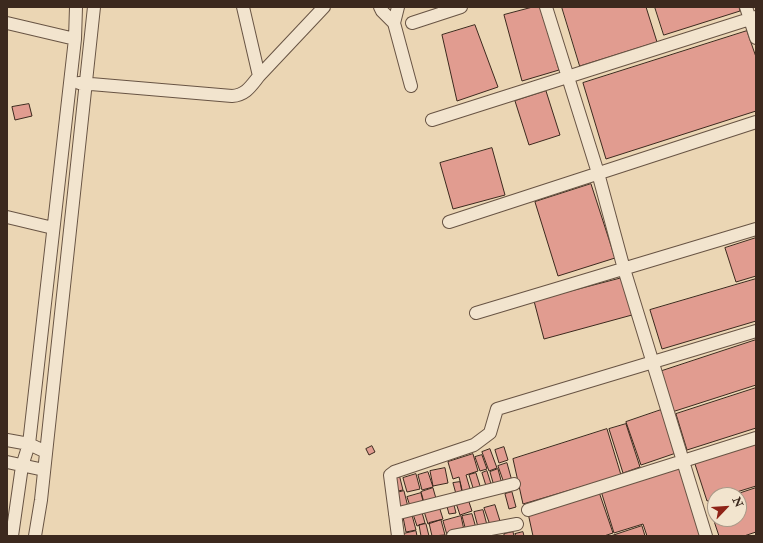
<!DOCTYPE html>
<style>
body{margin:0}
#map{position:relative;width:763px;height:543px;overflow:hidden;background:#ebd6b4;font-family:"IM FELL Double Pica",serif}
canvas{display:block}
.frame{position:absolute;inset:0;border:8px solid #3c291e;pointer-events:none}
.north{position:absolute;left:707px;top:487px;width:40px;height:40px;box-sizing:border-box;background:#f2e4ce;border:1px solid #a99988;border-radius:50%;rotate:65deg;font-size:11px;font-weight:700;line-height:16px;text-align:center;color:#3c291e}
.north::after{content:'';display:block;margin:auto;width:14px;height:18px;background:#8f2418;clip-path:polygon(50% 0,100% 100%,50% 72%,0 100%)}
</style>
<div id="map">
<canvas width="763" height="543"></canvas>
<div class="frame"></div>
<div class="north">N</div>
</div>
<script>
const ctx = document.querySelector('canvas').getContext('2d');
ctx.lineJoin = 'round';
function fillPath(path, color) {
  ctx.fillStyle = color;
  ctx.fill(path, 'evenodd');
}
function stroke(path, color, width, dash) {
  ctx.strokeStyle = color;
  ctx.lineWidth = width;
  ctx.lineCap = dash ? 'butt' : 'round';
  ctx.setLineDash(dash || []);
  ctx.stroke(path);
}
const building = new Path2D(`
 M 533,7 L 541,7 L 559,70 L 522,81 L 504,15 Z
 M 562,7 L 646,7 L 657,42 L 580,66 Z
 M 655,7 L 739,7 L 740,11 L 664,35 Z
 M 475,25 L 498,87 L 457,101 L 442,35 Z
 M 747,31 L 756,57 L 756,111 L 606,159 L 583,83 Z
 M 546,91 L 560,135 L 529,145 L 515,101 Z
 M 29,104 L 32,116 L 15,120 L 12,107 Z
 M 492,148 L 505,195 L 453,209 L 440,163 Z
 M 591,184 L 615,258 L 558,276 L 535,202 Z
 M 756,238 L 756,276 L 736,282 L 725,248 Z
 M 622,278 L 632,315 L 544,339 L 534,301 Z
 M 756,279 L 756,321 L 662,349 L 650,310 Z
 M 756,340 L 756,385 L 672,412 L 659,372 Z
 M 756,388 L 756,428 L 687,450 L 676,414 Z
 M 661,410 L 676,453 L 641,465 L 626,422 Z
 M 626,424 L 640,467 L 623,473 L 609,429 Z
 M 607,429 L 621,475 L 523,504 L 513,459 Z
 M 756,442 L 756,486 L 727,495 L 715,495 L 715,499 L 707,501 L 694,461 Z
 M 372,446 L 375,452 L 369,455 L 366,449 Z
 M 504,447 L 508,460 L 499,463 L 495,450 Z
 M 490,449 L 497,468 L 489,471 L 482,452 Z
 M 473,454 L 478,471 L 466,475 L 471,492 L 463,494 L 459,477 L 453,479 L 448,462 Z
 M 482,455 L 487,469 L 480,471 L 475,457 Z
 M 507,463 L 512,481 L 504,483 L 498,466 Z
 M 678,466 L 702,536 L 647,536 L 643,524 L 614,533 L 601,491 Z
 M 445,468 L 448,483 L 433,486 L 430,471 Z
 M 498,469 L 502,484 L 494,486 L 490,472 Z
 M 487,471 L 492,487 L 487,489 L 482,473 Z
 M 428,472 L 433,487 L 422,490 L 418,475 Z
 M 476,473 L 481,489 L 474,491 L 469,475 Z
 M 399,474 L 403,490 L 393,492 L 391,476 Z
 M 416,474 L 420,489 L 407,492 L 403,478 Z
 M 460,482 L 462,492 L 456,494 L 453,483 Z
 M 433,488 L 437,502 L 425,506 L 421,492 Z
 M 756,488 L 756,532 L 744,536 L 719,536 L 708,503 L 715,501 L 715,519 L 739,519 L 739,495 L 734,495 Z
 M 404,491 L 408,507 L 400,509 L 396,493 Z
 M 512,492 L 516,507 L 509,509 L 505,494 Z
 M 599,492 L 613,533 L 604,536 L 533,536 L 528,513 Z
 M 421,493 L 424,505 L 411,509 L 407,497 Z
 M 467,496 L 472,511 L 460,515 L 455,500 Z
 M 453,501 L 456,513 L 449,514 L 446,503 Z
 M 438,503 L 443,519 L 428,524 L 423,508 Z
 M 495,505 L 500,521 L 490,525 L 484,508 Z
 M 421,509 L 425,523 L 417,526 L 412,511 Z
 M 483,510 L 487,525 L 478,527 L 474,512 Z
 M 472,514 L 476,528 L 466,531 L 462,516 Z
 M 412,515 L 416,530 L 406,532 L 403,517 Z
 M 461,516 L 464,530 L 447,535 L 443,521 Z
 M 441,520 L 445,535 L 432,536 L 429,523 Z
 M 426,524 L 429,536 L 421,536 L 419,525 Z
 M 642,526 L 645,536 L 611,536 Z
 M 416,531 L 417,536 L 403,536 L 403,534 Z
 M 513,532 L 514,536 L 504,536 L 504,534 Z
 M 523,532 L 524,536 L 516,536 L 515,534 Z`);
const street = new Path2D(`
 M 243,7 L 259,76 L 324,7
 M 380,7 L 382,11 L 394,23 L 411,86
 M 546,7 L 598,173 L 624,269 L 706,536
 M 746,7 L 756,38
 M 7,23 L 75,39
 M 394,23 L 398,7
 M 412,23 L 461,7
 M 79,83 L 232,96 C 246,95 251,86 259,76
 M 432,120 L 756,17
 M 7,217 L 53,228
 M 449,222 L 756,122
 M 476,313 L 756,229
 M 7,440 L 29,444 L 46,452
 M 7,462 L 44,470
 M 528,510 L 756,438
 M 395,514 L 514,484
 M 12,536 L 22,466 L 29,444 L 75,39 L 76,7
 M 35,536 L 41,500 L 94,7
 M 398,536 L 390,475 L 394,472 L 474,445 L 490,433 L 497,409 L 756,331
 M 453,536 L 517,524`);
fillPath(building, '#e19c90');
stroke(building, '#3c291e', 1);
stroke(street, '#685444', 14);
stroke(street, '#f2e4ce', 12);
</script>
